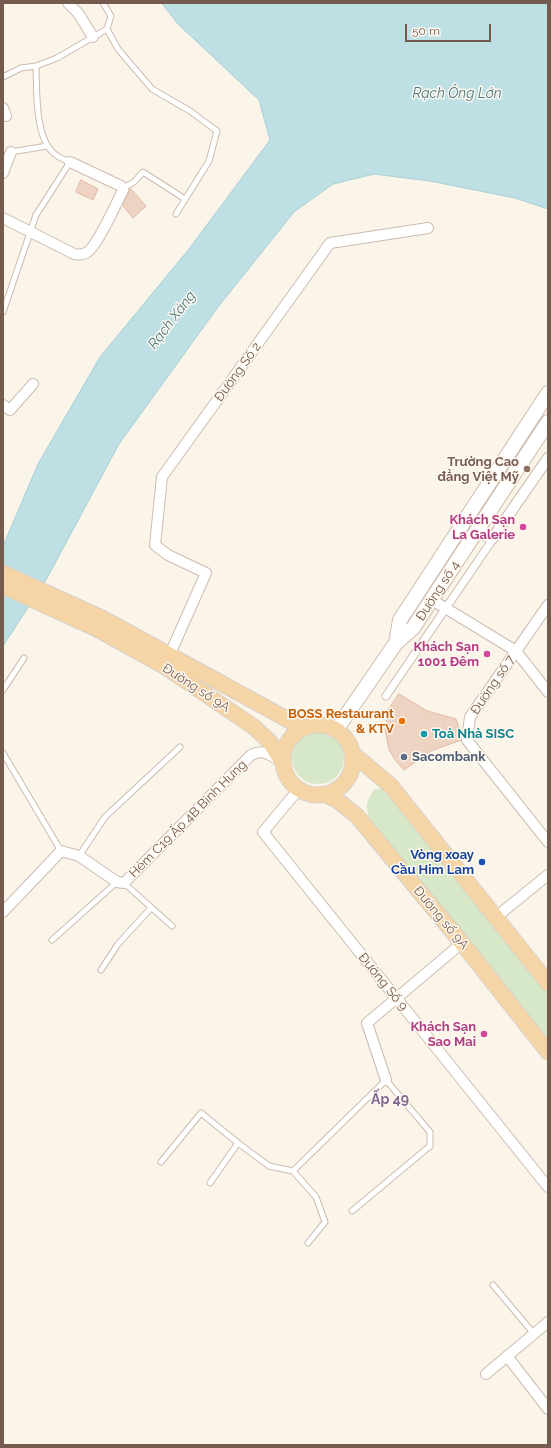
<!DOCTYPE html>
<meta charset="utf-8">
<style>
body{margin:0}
#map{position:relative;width:551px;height:1448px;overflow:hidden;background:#fbf4e9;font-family:Raleway,sans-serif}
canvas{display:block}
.frame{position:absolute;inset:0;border:4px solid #745b4e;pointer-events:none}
.scale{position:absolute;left:405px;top:24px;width:86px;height:18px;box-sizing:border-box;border:2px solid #745b4e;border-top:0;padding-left:5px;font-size:12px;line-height:14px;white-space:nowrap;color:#745b4e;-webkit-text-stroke:3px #fef8ef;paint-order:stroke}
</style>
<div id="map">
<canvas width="551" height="1448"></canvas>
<div class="frame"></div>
<div class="scale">50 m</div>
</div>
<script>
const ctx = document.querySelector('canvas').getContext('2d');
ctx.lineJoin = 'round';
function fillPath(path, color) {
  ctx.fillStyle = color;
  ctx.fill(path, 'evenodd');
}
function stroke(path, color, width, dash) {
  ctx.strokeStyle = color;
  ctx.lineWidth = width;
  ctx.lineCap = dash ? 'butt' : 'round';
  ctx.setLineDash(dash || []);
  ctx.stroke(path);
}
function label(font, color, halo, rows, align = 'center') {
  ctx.font = font + ' Raleway,sans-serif';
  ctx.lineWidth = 3;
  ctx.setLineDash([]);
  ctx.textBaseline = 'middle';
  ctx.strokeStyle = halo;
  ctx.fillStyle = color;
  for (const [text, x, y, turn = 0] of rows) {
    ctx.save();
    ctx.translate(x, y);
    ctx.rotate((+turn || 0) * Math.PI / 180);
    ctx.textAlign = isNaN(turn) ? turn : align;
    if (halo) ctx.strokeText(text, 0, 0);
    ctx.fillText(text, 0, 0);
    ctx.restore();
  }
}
const green = new Path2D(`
 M292 758a26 26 0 1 1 52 0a26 26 0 1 1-52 0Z
 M 381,788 L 387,792 L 548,994 L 548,1042 L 369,817 C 365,806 367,800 374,790 Z`);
const water = new Path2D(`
 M 162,3 L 548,3 L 548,209 L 515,198 L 430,181 L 374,174 L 333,184 L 294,212 L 218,307 L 119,444 L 47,578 L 3,646 L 3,546 L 38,464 L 100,357 L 189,249 L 270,140 L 259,100 L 178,24 Z`);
const building = new Path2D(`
 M 81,180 L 98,189 L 93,200 L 76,192 Z
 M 131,189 L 146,206 L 133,218 L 123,206 Z
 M 399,694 L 427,711 L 456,719 L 461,734 L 461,740 L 431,751 L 404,770 L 396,761 L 389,750 L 385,729 L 388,710 Z`);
const service = new Path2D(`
 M 103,3 L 111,16 L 107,29
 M 107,29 L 118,49 L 152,89 L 190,111 L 217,131 L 209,161 L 176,214
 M 3,77 L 21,68 L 36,66 L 57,58 L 107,29
 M 11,152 L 47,146
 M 123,188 L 134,182 L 143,172 L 185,199
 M 3,312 L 36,215 L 70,162 C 65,160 60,158 56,155 C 34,140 37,89 36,66
 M 3,690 L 24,658
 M 3,753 L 61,851
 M 79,856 L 105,817 L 180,747
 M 124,883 L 172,926
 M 52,940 L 117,882
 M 101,970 L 118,944 L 151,908
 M 161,1162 L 201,1113 L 238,1143
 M 293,1171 L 316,1197 L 325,1222 L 308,1243
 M 210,1183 L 238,1143 L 269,1166 L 293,1171 L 386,1080 L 430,1132 L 430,1146 L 352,1211
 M 493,1285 L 534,1334`);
const pedestrian = new Path2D(`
 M 386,696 L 495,536`);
const minor = new Path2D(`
 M 68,3 L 78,13 L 93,37
 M 3,108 L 6,116
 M 3,173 L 11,152
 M 3,218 L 74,254 C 78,255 81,255 86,253 C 97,247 116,204 123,190 L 121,186 L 70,162
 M 3,405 L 10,410 L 33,384
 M 477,531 L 492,539 L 548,458
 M 432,600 L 516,651 L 548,692
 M 548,605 L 470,717 L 467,740 L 548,842
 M 170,654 L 206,573 L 168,555 L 155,545 L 162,477 L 330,243 L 428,228
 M 299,789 L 263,832 L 548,1187
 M 3,912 L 61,851 L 79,856 L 117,882 L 124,883 L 251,755 C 263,749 269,754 280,761
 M 496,917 L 548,875
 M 386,1080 L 367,1023 L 462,943
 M 507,1356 L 548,1409
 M 486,1374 L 548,1322`);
const secondary = new Path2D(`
 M 396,643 L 400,620 L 548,393
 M 336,730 L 396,643 L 413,628 L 548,422`);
const primary = new Path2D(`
 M 3,573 L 102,618 L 303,728
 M 3,586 L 97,629 L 164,666 L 254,727 L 270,742 L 283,763
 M283 760a35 35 0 1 1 70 0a35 35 0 1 1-70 0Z
 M 352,753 L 391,786 L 548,983
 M 324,794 L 337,800 L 357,816 L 462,943 L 548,1052`);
const markers = [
 [527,469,4,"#8d6e63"],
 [523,527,4,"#d1479c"],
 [487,654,4,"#d1479c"],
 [402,721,4,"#e8710a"],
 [424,734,4,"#0f9aa8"],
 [404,757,4,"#5c6f8a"],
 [482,862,4,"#1a4fb4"],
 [484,1034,4,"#d1479c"]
];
const streetNames = [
 ["Đường Số 2",238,372,-54],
 ["Đường số 4",438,591,-57],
 ["Đường số 7",493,685,-56],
 ["Đường số 9A",196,688,33],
 ["Hẻm C19 Ấp 4B Bình Hưng",188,819,-45],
 ["Đường số 9A",441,918,50],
 ["Đường Số 9",383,982,51]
];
const educationNames = [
 ["Trường Cao",519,462],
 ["đẳng Việt Mỹ",519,477]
];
const hotelNames = [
 ["Khách Sạn",515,520],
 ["La Galerie",515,535],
 ["Khách Sạn",479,647],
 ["1001 Đêm",479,662],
 ["Khách Sạn",476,1027],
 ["Sao Mai",476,1042]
];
const foodNames = [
 ["BOSS Restaurant",394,714],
 ["& KTV",394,729]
];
const cultureNames = [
 ["Toà Nhà SISC",432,734]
];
const serviceNames = [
 ["Sacombank",412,757]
];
const transitNames = [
 ["Vòng xoay",474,855],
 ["Cầu Him Lam",474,870]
];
const waterNames = [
 ["Rạch Ông Lớn",457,94],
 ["Rạch Xáng",172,320,-53]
];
const neighbourhoodNames = [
 ["Ấp 49",390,1100]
];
fillPath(green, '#d6e8c8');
fillPath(water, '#bedfe4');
stroke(water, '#a5cfd5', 1);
fillPath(building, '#efd3c2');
stroke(building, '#e0b9a4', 1);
stroke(service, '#cdbcaf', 7);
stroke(pedestrian, '#cdbcaf', 9);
stroke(minor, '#cdbcaf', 12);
stroke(secondary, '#cfbcad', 16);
stroke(primary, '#d8d1cd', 17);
stroke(service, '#fff', 5);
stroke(pedestrian, '#fff', 7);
stroke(minor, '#fff', 10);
stroke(secondary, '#fff', 14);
stroke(primary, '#f5d5a6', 15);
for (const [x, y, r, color] of markers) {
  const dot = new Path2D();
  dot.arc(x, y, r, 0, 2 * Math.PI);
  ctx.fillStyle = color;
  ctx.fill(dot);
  stroke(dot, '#fef8ef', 1.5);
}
label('13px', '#745b4e', '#fef8ef', streetNames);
label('bold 13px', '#785e54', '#fef8ef', educationNames, 'right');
label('bold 13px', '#b23c85', '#fef8ef', hotelNames, 'right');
label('bold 13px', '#c56008', '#fef8ef', foodNames, 'right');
label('bold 13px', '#0d838f', '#fef8ef', cultureNames, 'left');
label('bold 13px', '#4e5e75', '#fef8ef', serviceNames, 'left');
label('bold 13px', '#164399', '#fef8ef', transitNames, 'right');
label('italic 14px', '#46777f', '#fef8ef', waterNames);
label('bold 14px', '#816690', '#fef8ef', neighbourhoodNames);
</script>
